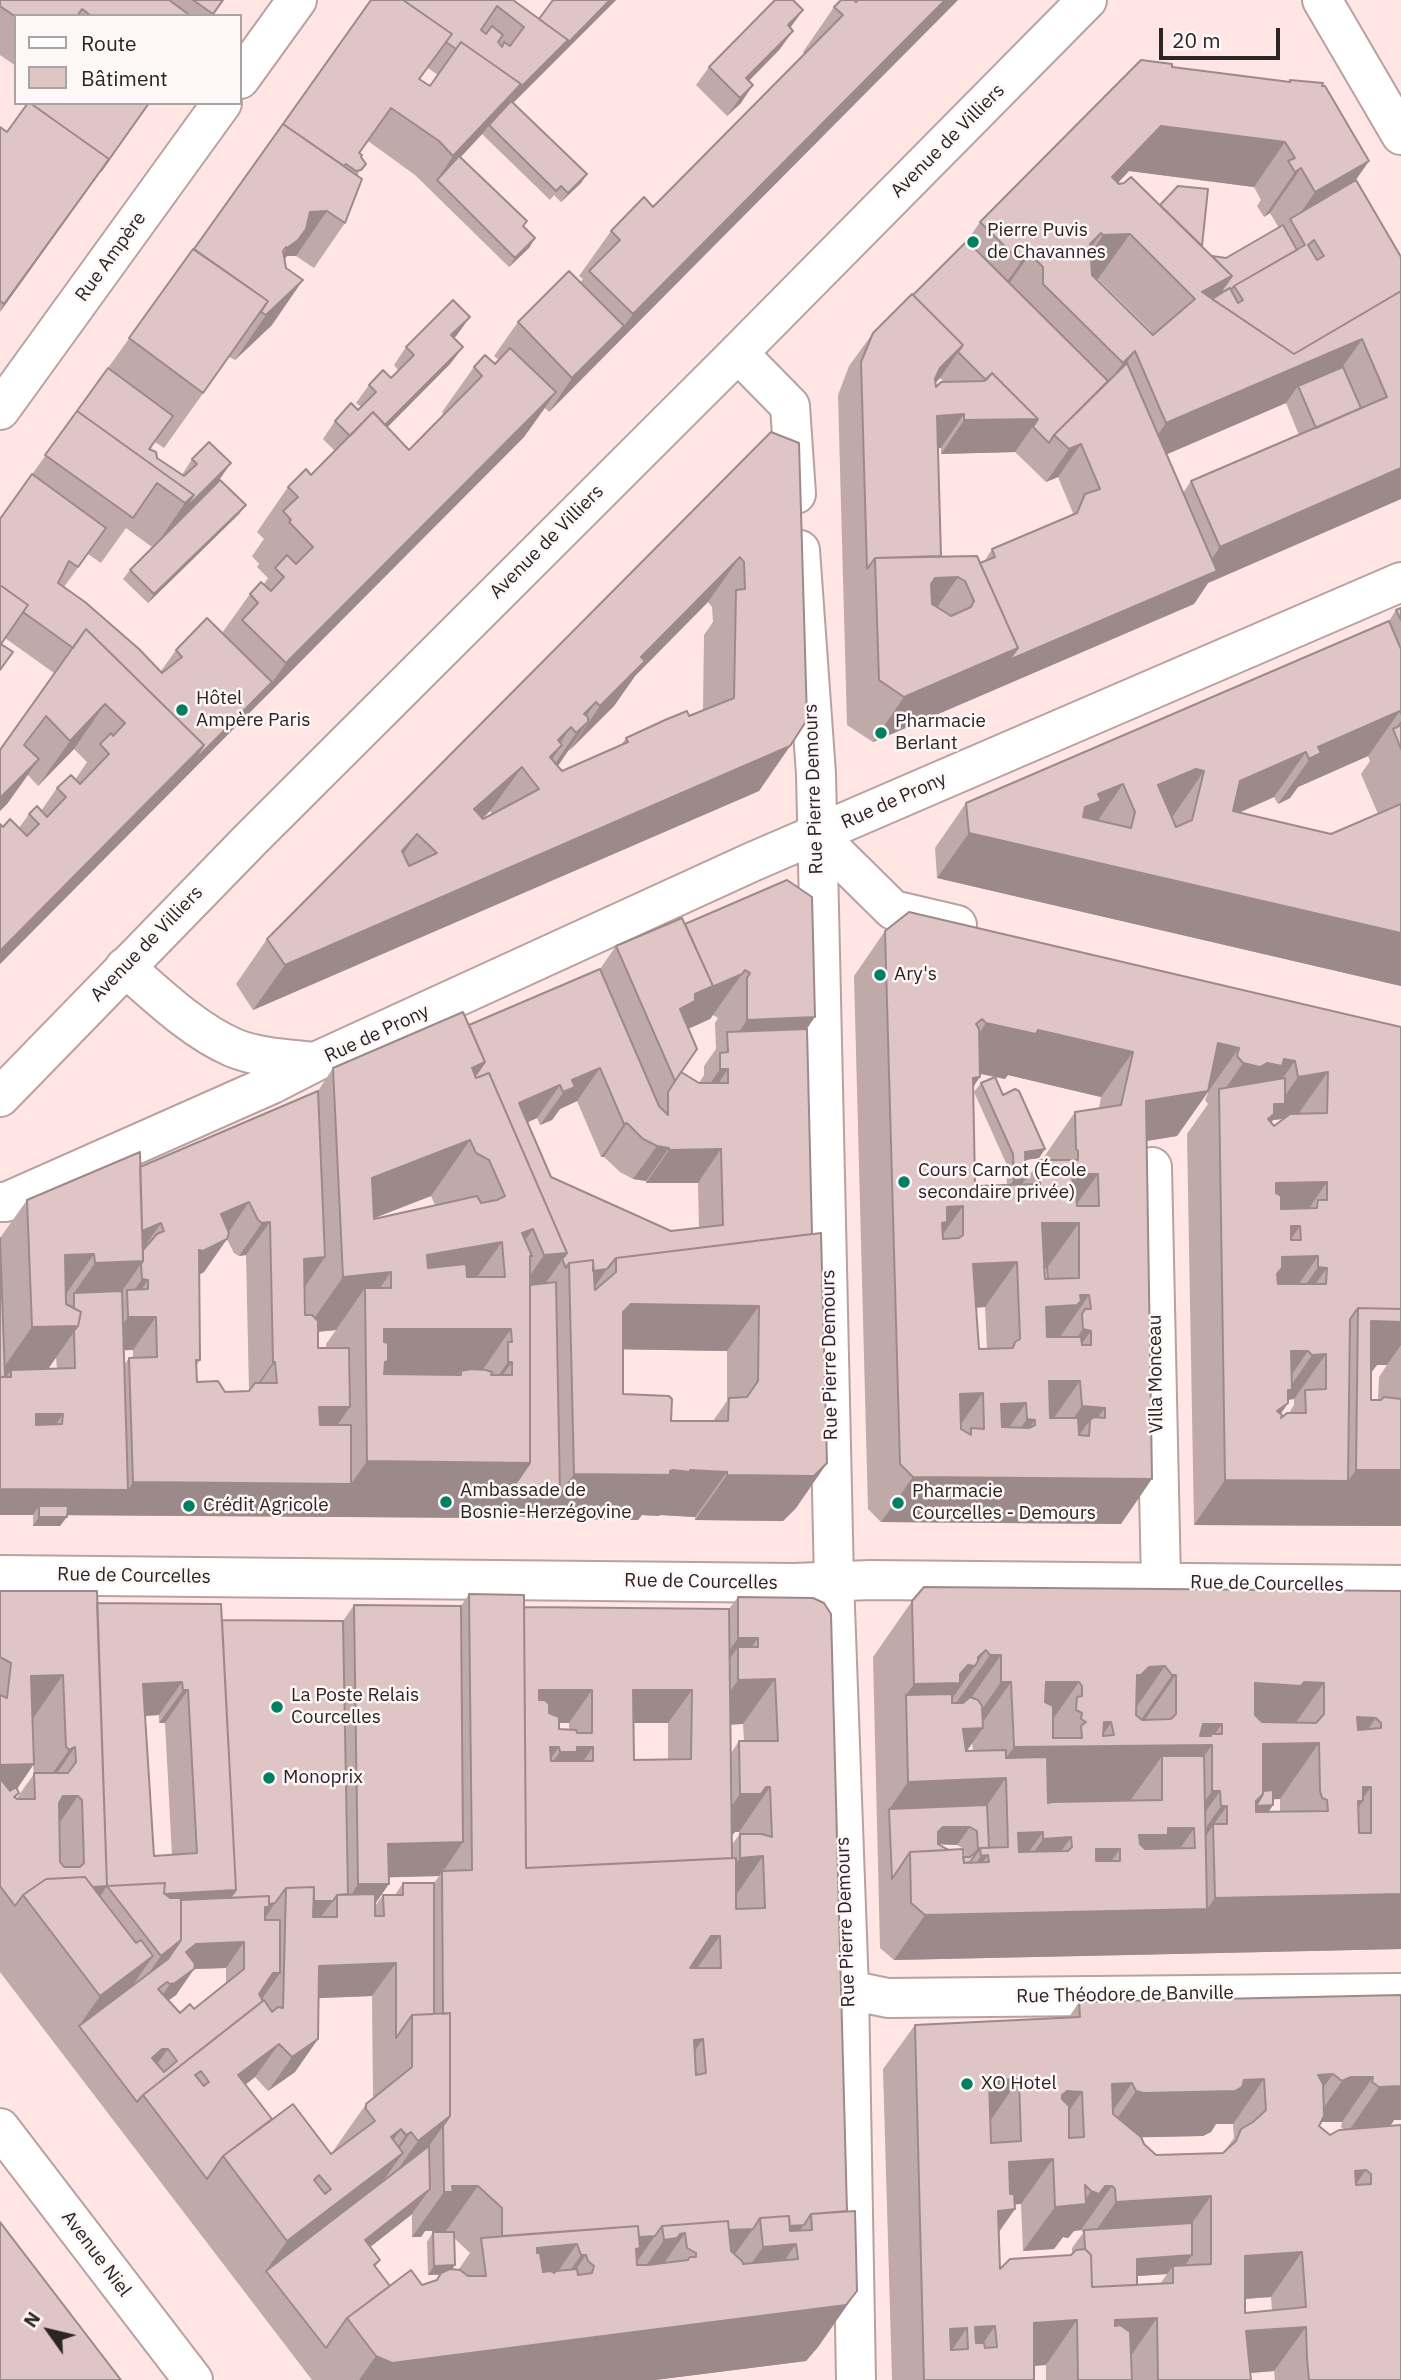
<!DOCTYPE html>
<meta charset="utf-8">
<style>
body{margin:0}
#map{position:relative;width:1401px;height:2380px;overflow:hidden;background:#ffe5e4;font-family:"IBM Plex Sans",sans-serif}
canvas{display:block}
.legend{position:absolute;left:14px;top:14px;width:228px;height:91px;box-sizing:border-box;background:#fdf7f7;border:2px solid #aaa3a3;margin:0;padding:9px 12px;list-style:none;font-size:21px;color:#2d2424}
.legend li{display:flex;align-items:center;gap:14px;height:35px}
.legend b{width:35px;border:2px solid #aaa3a3}
.north{position:absolute;left:14px;top:2296px;width:70px;height:70px;-webkit-text-stroke:5px #fdf7f7;paint-order:stroke;rotate:304deg;font-size:19px;font-weight:700;line-height:28px;text-align:center;color:#2d2424}
.north::after{content:'';display:block;margin:auto;width:24px;height:32px;background:#2d2424;clip-path:polygon(50% 0,100% 100%,50% 72%,0 100%)}
.scale{position:absolute;left:1159px;top:28px;width:121px;height:32px;box-sizing:border-box;border:4px solid #2d2424;border-top:0;padding-left:9px;font-size:21px;line-height:24px;white-space:nowrap;color:#2d2424;-webkit-text-stroke:5px #fdf7f7;paint-order:stroke}
</style>
<div id="map">
<canvas width="1401" height="2380"></canvas>
<ul class="legend">
<li><b style="height:9px;background:#fff"></b>Route</li>
<li><b style="height:19px;background:#dfc5c5"></b>Bâtiment</li>
</ul>
<div class="north">N</div>
<div class="scale">20 m</div>
</div>
<script>
const ctx = document.querySelector('canvas').getContext('2d');
ctx.lineJoin = 'round';
function stroke(path, color, width, dash) {
  ctx.strokeStyle = color;
  ctx.lineWidth = width;
  ctx.lineCap = dash ? 'butt' : 'round';
  ctx.setLineDash(dash || []);
  ctx.stroke(path);
}
function fillPath(path, color) {
  ctx.fillStyle = color;
  ctx.fill(path, 'evenodd');
}
function label(font, color, halo, rows, align = 'center') {
  ctx.font = font + ' "IBM Plex Sans",sans-serif';
  ctx.lineWidth = 5;
  ctx.setLineDash([]);
  ctx.textBaseline = 'middle';
  ctx.strokeStyle = halo;
  ctx.fillStyle = color;
  for (const [text, x, y, turn = 0] of rows) {
    ctx.save();
    ctx.translate(x, y);
    ctx.rotate((+turn || 0) * Math.PI / 180);
    ctx.textAlign = isNaN(turn) ? turn : align;
    if (halo) ctx.strokeText(text, 0, 0);
    ctx.fillText(text, 0, 0);
    ctx.restore();
  }
}
const minor = new Path2D(`
 M 240,79 L 297,0
 M 738,353 L 790,406 L 796,494
 M 0,410 L 222,103
 M 800,550 L 816,774 L 834,1580 L 849,1990 L 856,2380
 M 817,835 L 893,910 L 957,925
 M 125,967 C 157,995 194,1031 234,1048 C 259,1058 288,1059 315,1062
 M 1152,1167 L 1161,1582
 M 0,1202 L 6,1202 L 270,1085 L 315,1062 L 752,862 L 1401,582
 M 849,1990 L 888,1998 L 1401,1993`);
const tertiary = new Path2D(`
 M 0,1575 L 794,1583 L 871,1580 L 1401,1585`);
const secondary = new Path2D(`
 M 1322,0 L 1401,135
 M 0,1097 L 251,839 L 738,353 L 1087,0
 M 0,2128 L 193,2380`);
const wall = new Path2D(`
 M 0,0 L 224,0 L 213,16 L 16,16 L 16,66 L 0,55 Z
 M 371,0 L 513,0 L 539,19 L 553,0 L 616,0 L 513,103 L 587,174 L 581,183 L 561,202 L 554,195 L 550,200 L 482,134 L 484,132 L 461,157 L 523,227 L 535,238 L 529,248 L 509,267 L 415,175 L 368,141 L 360,153 L 361,157 L 358,176 L 345,223 L 314,268 L 296,256 L 287,256 L 285,259 L 272,325 L 235,360 L 229,357 L 164,448 L 155,442 L 150,450 L 157,458 L 182,475 L 192,459 L 220,480 L 246,505 L 239,514 L 148,603 L 123,579 L 130,570 L 152,547 L 126,528 L 101,563 L 88,554 L 64,587 L 161,671 L 176,650 L 222,633 L 250,594 L 264,584 L 268,578 L 257,567 L 259,564 L 252,556 L 264,539 L 257,532 L 288,487 L 311,475 L 335,451 L 323,439 L 335,421 L 358,410 L 361,407 L 356,403 L 369,385 L 391,378 L 398,370 L 394,365 L 406,347 L 457,335 L 454,338 L 463,347 L 450,364 L 387,427 L 409,450 L 444,415 L 442,412 L 474,367 L 495,364 L 499,360 L 494,356 L 518,322 L 581,282 L 583,279 L 579,276 L 611,231 L 653,207 L 805,54 L 803,52 L 834,7 L 841,0 L 958,0 L 549,412 L 545,408 L 524,437 L 0,964 L 0,824 L 3,827 L 19,828 L 29,814 L 41,811 L 57,788 L 75,780 L 87,762 L 74,749 L 38,786 L 28,775 L 7,804 L 0,750 L 54,673 L 5,638 L 1,644 L 0,670 L 0,519 ZM 428,68 L 438,75 L 430,86 L 420,79 Z
 M 803,10 L 790,28 L 780,49 L 749,81 L 741,103 L 727,116 L 696,85 L 709,67 Z
 M 1172,67 L 1289,82 L 1290,80 L 1322,86 L 1369,161 L 1356,180 L 1401,257 L 1401,499 L 1208,583 L 1194,604 L 873,742 L 847,725 L 838,395 L 849,366 L 873,333 L 913,295 L 967,241 L 980,222 ZM 1129,171 L 1254,187 L 1261,200 L 1257,206 L 1264,217 L 1270,213 L 1279,228 L 1226,258 L 1212,256 L 1202,246 L 1118,183 ZM 1096,279 L 1098,279 L 1151,331 L 1150,331 ZM 940,378 L 944,382 L 936,387 L 935,383 ZM 1286,403 L 1299,435 L 1191,481 L 1183,493 L 1167,454 ZM 938,448 L 941,448 L 941,454 L 1015,452 L 1046,482 L 1058,477 L 1073,513 L 1071,515 L 992,549 L 984,562 L 980,563 L 941,556 Z
 M 150,103 L 0,312 L 0,127 L 7,132 Z
 M 771,432 L 790,746 L 759,791 L 253,1010 L 236,984 L 267,939 ZM 708,602 L 712,607 L 713,622 L 704,635 L 703,710 L 626,738 L 621,745 L 562,771 L 558,766 L 568,751 L 614,706 L 635,676 ZM 490,811 L 492,814 L 483,819 Z
 M 1401,608 L 1401,986 L 937,878 L 935,848 L 966,803 L 1389,621 L 1396,610 ZM 1368,756 L 1370,761 L 1361,774 L 1378,814 L 1331,834 L 1239,813 L 1274,797 L 1278,804 L 1290,798 L 1298,787 Z
 M 787,880 L 807,1029 L 812,1234 L 827,1463 L 796,1508 L 783,1521 L 695,1520 L 695,1517 L 660,1515 L 659,1516 L 642,1515 L 638,1520 L 542,1519 L 517,1516 L 491,1518 L 67,1515 L 60,1526 L 33,1526 L 33,1515 L 0,1515 L 0,1238 L 27,1200 L 140,1167 L 318,1091 L 333,1068 L 469,1025 L 600,969 L 616,946 L 685,924 ZM 713,1015 L 718,1018 L 715,1023 L 716,1049 L 704,1066 L 704,1075 L 699,1083 L 681,1072 L 688,1029 L 710,1019 ZM 577,1101 L 601,1157 L 604,1157 L 620,1172 L 633,1179 L 646,1181 L 646,1183 L 698,1183 L 699,1228 L 671,1231 L 551,1177 L 527,1122 L 537,1118 L 540,1125 L 552,1120 L 560,1109 ZM 431,1196 L 435,1205 L 374,1219 L 374,1218 ZM 227,1239 L 234,1253 L 239,1256 L 246,1255 L 249,1391 L 225,1392 L 197,1382 L 196,1366 L 200,1360 L 199,1275 L 204,1272 ZM 336,1330 L 326,1344 L 326,1348 L 318,1348 L 318,1332 ZM 623,1349 L 727,1351 L 727,1401 L 713,1421 L 671,1421 L 623,1394 ZM 124,1350 L 133,1350 L 133,1358 L 129,1358 L 124,1365 ZM 56,1357 L 57,1368 L 48,1369 Z
 M 885,931 L 1401,1027 L 1401,1526 L 1194,1525 L 1187,1134 L 1208,1104 L 1205,1100 L 1208,1093 L 1207,1093 L 1177,1136 L 1147,1141 L 1121,1524 L 881,1522 L 868,1509 L 854,976 ZM 980,1074 L 1005,1079 L 1008,1075 L 1101,1097 L 1099,1108 L 1075,1112 L 1044,1157 L 1044,1160 L 1040,1160 L 1022,1185 L 1026,1179 L 1025,1160 L 1039,1158 L 1045,1149 L 1003,1095 L 981,1083 L 974,1092 L 1006,1163 L 1007,1185 L 975,1186 L 973,1088 ZM 1284,1119 L 1274,1126 L 1271,1123 L 1273,1120 ZM 985,1307 L 987,1349 L 979,1349 L 976,1308 ZM 1377,1365 L 1387,1365 L 1379,1377 L 1378,1400 L 1371,1400 L 1371,1372 ZM 1294,1399 L 1294,1405 L 1289,1413 L 1281,1418 L 1281,1414 L 1288,1403 L 1288,1400 Z
 M 0,1591 L 222,1620 L 343,1621 L 354,1605 L 461,1606 L 469,1594 L 524,1607 L 729,1609 L 738,1597 L 813,1598 L 847,2211 L 857,2291 L 818,2347 L 806,2361 L 655,2380 L 312,2380 L 0,1972 ZM 159,1715 L 159,1723 L 165,1723 L 172,1855 L 154,1856 L 145,1716 ZM 559,1723 L 569,1723 L 569,1730 L 559,1729 ZM 633,1723 L 668,1723 L 668,1760 L 634,1760 ZM 743,1724 L 744,1741 L 739,1741 L 731,1753 L 730,1725 ZM 33,1765 L 34,1774 L 16,1799 L 17,1789 ZM 735,1832 L 739,1832 L 739,1835 L 731,1846 L 731,1836 ZM 439,1876 L 434,1883 L 403,1883 L 395,1895 L 383,1895 L 375,1906 L 375,1904 L 389,1877 ZM 226,1968 L 226,1984 L 194,2009 L 180,2013 L 169,2000 L 176,1995 L 194,1969 ZM 372,1996 L 373,2098 L 366,2104 L 331,2154 L 272,2119 L 245,2085 L 255,2077 L 268,2091 L 295,2072 L 318,2039 L 319,1998 ZM 412,2214 L 412,2237 L 421,2237 L 425,2231 L 446,2231 L 448,2232 L 433,2232 L 427,2242 L 428,2275 L 440,2275 L 436,2280 L 422,2285 L 390,2286 L 375,2267 L 380,2260 L 370,2247 ZM 454,2238 L 470,2253 L 459,2269 L 453,2269 Z
 M 1401,1591 L 1401,1949 L 894,1960 L 880,1948 L 873,1657 L 912,1601 ZM 972,1743 L 973,1751 L 967,1751 ZM 1273,1799 L 1280,1799 L 1280,1811 L 1269,1811 L 1273,1805 ZM 939,1844 L 957,1845 L 964,1849 L 965,1857 Z
 M 1401,1995 L 1401,2120 L 1394,2120 L 1390,2126 L 1401,2380 L 1275,2380 L 1274,2371 L 1250,2373 L 1251,2380 L 1046,2380 L 1046,2365 L 1034,2366 L 1034,2380 L 892,2380 L 883,2069 L 915,2025 L 1069,2017 L 1079,2002 ZM 1321,2122 L 1342,2122 L 1341,2127 L 1344,2129 L 1330,2135 L 1319,2126 ZM 1216,2124 L 1233,2124 L 1234,2138 L 1223,2153 L 1156,2155 L 1144,2144 L 1141,2137 L 1203,2136 L 1211,2132 ZM 1014,2204 L 1021,2204 L 1023,2251 L 1054,2249 L 1063,2237 L 1068,2238 L 1074,2231 L 1081,2230 L 1083,2233 L 1072,2248 L 1072,2254 L 1071,2255 L 1000,2269 L 999,2232 L 1015,2209 ZM 1167,2274 L 1160,2284 L 1137,2285 L 1137,2276 ZM 1271,2297 L 1272,2310 L 1245,2313 L 1245,2299 Z`);
const shadedWall = new Path2D(`
 M 610,0 L 612,0 L 605,11 L 490,126 L 489,125 L 484,132 L 438,181 L 437,180 L 453,156 L 521,84 L 498,118 L 516,92 L 568,40 Z
 M 612,0 L 616,0 L 605,11 Z
 M 945,0 L 958,0 L 549,412 L 572,378 L 624,326 L 633,314 Z
 M 803,10 L 790,28 L 788,25 Z
 M 793,31 L 780,49 L 734,96 L 746,78 Z
 M 753,85 L 741,103 L 727,116 L 740,98 Z
 M 150,103 L 0,312 L 4,304 Z
 M 1161,126 L 1285,142 L 1254,187 L 1129,171 L 1081,222 L 1112,177 Z
 M 1369,161 L 1337,206 L 1293,224 L 1315,192 Z
 M 1301,168 L 1270,213 L 1264,217 L 1295,172 Z
 M 587,174 L 581,183 L 561,202 L 568,193 Z
 M 327,211 L 296,256 L 287,256 L 266,285 L 256,293 L 287,248 L 310,212 Z
 M 1101,233 L 1070,278 L 1090,244 Z
 M 1130,234 L 1098,279 L 1072,280 L 1103,235 Z
 M 535,238 L 529,248 L 509,267 L 515,258 Z
 M 1030,254 L 998,299 L 989,307 L 1021,262 Z
 M 1232,276 L 1216,312 L 1202,292 Z
 M 303,280 L 272,325 L 235,360 L 266,315 Z
 M 470,317 L 457,335 L 439,353 L 451,335 Z
 M 1401,317 L 1361,341 L 1330,384 L 1298,386 L 1286,403 L 1135,468 L 1166,423 Z
 M 963,345 L 940,378 L 917,402 L 940,368 Z
 M 463,347 L 450,364 L 349,466 L 362,448 Z
 M 1135,351 L 1104,396 L 1109,382 L 1123,363 Z
 M 556,392 L 524,437 L 254,708 L 286,663 Z
 M 964,414 L 941,448 L 914,449 L 937,416 Z
 M 1038,419 L 1015,452 L 941,454 L 964,420 Z
 M 1081,444 L 1058,477 L 1046,482 L 1069,449 Z
 M 231,463 L 213,489 L 154,548 L 185,503 Z
 M 1401,468 L 1401,499 L 1208,583 L 1194,604 L 873,742 L 904,697 L 1018,648 L 1197,580 L 1220,547 Z
 M 246,505 L 239,514 L 148,603 L 154,594 Z
 M 740,557 L 708,602 L 635,676 L 614,706 L 569,751 L 600,706 L 641,657 Z
 M 876,569 L 958,577 L 927,622 Z
 M 272,682 L 254,708 L 0,964 L 0,951 L 204,745 Z
 M 596,702 L 575,732 L 584,714 Z
 M 105,704 L 74,749 L 38,786 L 70,741 Z
 M 1400,711 L 1368,756 L 1298,787 L 1290,798 L 1278,804 L 1318,747 Z
 M 588,722 L 557,767 L 545,778 L 576,733 Z
 M 571,727 L 551,757 L 562,745 L 535,784 L 558,740 Z
 M 790,746 L 759,791 L 253,1010 L 285,965 Z
 M 1306,752 L 1274,797 L 1208,826 L 1240,781 Z
 M 39,759 L 7,804 L 0,811 L 0,798 Z
 M 522,767 L 490,811 L 442,854 L 474,809 Z
 M 1196,769 L 1204,771 L 1173,816 L 1164,814 L 1158,785 Z
 M 1123,784 L 1092,829 L 1077,835 L 1085,807 L 1098,794 Z
 M 969,833 L 1401,933 L 1401,986 L 937,878 Z
 M 417,834 L 386,879 L 402,851 Z
 M 742,974 L 710,1019 L 681,1032 L 680,1009 L 695,994 Z
 M 815,1017 L 784,1062 L 728,1052 L 728,1048 L 747,1020 Z
 M 986,1023 L 1038,1030 L 1133,1052 L 1101,1097 L 1008,1075 L 1005,1079 L 955,1068 Z
 M 1218,1043 L 1239,1048 L 1177,1136 L 1115,1146 L 1146,1101 Z
 M 1284,1059 L 1295,1061 L 1263,1106 L 1219,1098 L 1243,1063 L 1267,1063 Z
 M 485,1062 L 446,1118 L 472,1068 Z
 M 600,1068 L 577,1101 L 560,1109 L 552,1120 L 540,1125 L 572,1080 Z
 M 720,1069 L 728,1069 L 705,1103 L 697,1103 Z
 M 1328,1072 L 1296,1117 L 1273,1120 L 1254,1149 L 1274,1104 L 1279,1104 L 1298,1077 Z
 M 980,1077 L 949,1122 L 973,1078 Z
 M 560,1085 L 537,1118 L 496,1137 L 519,1103 Z
 M 627,1123 L 604,1157 L 601,1157 L 624,1124 Z
 M 470,1140 L 431,1196 L 341,1231 L 372,1178 Z
 M 657,1146 L 669,1148 L 646,1181 L 633,1179 Z
 M 721,1149 L 698,1183 L 646,1183 L 669,1150 Z
 M 1045,1149 L 1039,1158 L 1018,1161 L 1025,1152 Z
 M 1072,1174 L 1098,1174 L 1066,1219 Z
 M 1026,1179 L 1019,1188 L 1007,1189 L 1014,1180 Z
 M 1327,1182 L 1297,1226 L 1300,1226 L 1269,1271 L 1244,1228 L 1276,1183 Z
 M 249,1202 L 226,1236 L 221,1214 Z
 M 963,1206 L 931,1251 L 947,1207 Z
 M 270,1222 L 246,1255 L 239,1256 L 262,1223 Z
 M 161,1223 L 138,1256 L 143,1261 L 104,1317 L 74,1293 L 95,1263 L 126,1238 Z
 M 1042,1223 L 1079,1223 L 1047,1268 L 1017,1262 L 985,1307 L 941,1309 L 973,1264 Z
 M 533,1229 L 504,1270 L 522,1233 Z
 M 227,1239 L 204,1272 L 180,1284 L 199,1250 Z
 M 502,1242 L 462,1298 L 388,1311 L 427,1255 Z
 M 567,1253 L 527,1309 L 509,1306 L 544,1255 Z
 M 94,1254 L 55,1310 L 65,1255 Z
 M 1318,1256 L 1287,1301 L 1259,1301 L 1282,1257 Z
 M 325,1257 L 302,1291 L 304,1259 Z
 M 1318,1267 L 1327,1268 L 1295,1312 L 1287,1312 Z
 M 607,1269 L 584,1302 L 570,1274 Z
 M 391,1272 L 365,1310 L 365,1288 L 336,1330 L 304,1333 L 343,1277 Z
 M 142,1279 L 148,1280 L 128,1309 L 128,1299 Z
 M 1080,1295 L 1089,1295 L 1058,1340 L 1046,1350 L 1046,1307 Z
 M 631,1304 L 759,1306 L 727,1351 L 599,1349 L 623,1312 Z
 M 128,1317 L 156,1317 L 133,1350 L 105,1351 Z
 M 1358,1319 L 1401,1320 L 1401,1345 L 1387,1365 L 1377,1365 L 1368,1377 Z
 M 78,1326 L 39,1382 L 11,1377 L 11,1370 L 2,1383 L 0,1373 L 32,1327 Z
 M 384,1329 L 511,1329 L 472,1385 L 461,1375 L 461,1371 L 452,1385 L 372,1385 Z
 M 1083,1329 L 1091,1331 L 1059,1376 L 1052,1374 Z
 M 1291,1351 L 1308,1351 L 1277,1396 Z
 M 1326,1354 L 1294,1399 L 1285,1400 L 1257,1435 L 1312,1355 Z
 M 273,1362 L 275,1362 L 252,1395 L 250,1395 Z
 M 508,1362 L 512,1362 L 473,1418 L 469,1418 Z
 M 1049,1381 L 1080,1381 L 1049,1425 L 1035,1420 L 1004,1465 L 995,1464 L 1027,1419 Z
 M 983,1393 L 951,1438 L 960,1394 Z
 M 1026,1403 L 995,1448 L 1001,1404 Z
 M 1288,1403 L 1256,1448 L 1277,1411 Z
 M 1082,1406 L 1105,1408 L 1089,1429 L 1090,1420 L 1067,1452 L 1051,1451 Z
 M 319,1407 L 350,1407 L 327,1440 L 296,1440 Z
 M 36,1414 L 63,1414 L 45,1440 L 17,1440 Z
 M 367,1461 L 530,1463 L 535,1491 L 560,1493 L 574,1474 L 670,1471 L 690,1470 L 727,1472 L 695,1517 L 660,1515 L 659,1516 L 642,1515 L 638,1520 L 542,1519 L 517,1516 L 491,1518 L 39,1515 L 39,1506 L 33,1515 L 0,1515 L 0,1489 L 128,1490 L 133,1482 L 351,1484 Z
 M 827,1463 L 796,1508 L 783,1521 L 695,1520 L 727,1475 Z
 M 1356,1470 L 1401,1470 L 1401,1526 L 1194,1525 L 1225,1480 L 1348,1481 Z
 M 913,1477 L 1152,1479 L 1121,1524 L 881,1522 Z
 M 39,1517 L 67,1517 L 60,1526 L 33,1526 Z
 M 738,1638 L 758,1638 L 738,1666 L 738,1647 L 713,1683 L 706,1683 Z
 M 986,1650 L 936,1722 L 906,1695 L 914,1684 L 960,1674 Z
 M 990,1655 L 1001,1655 L 962,1711 L 951,1710 Z
 M 1165,1666 L 1126,1722 L 1111,1723 L 1095,1746 L 1203,1724 L 1222,1724 L 1207,1745 L 1212,1745 L 1173,1800 L 1162,1800 L 1162,1756 L 1130,1801 L 1007,1802 L 1006,1778 L 975,1823 L 889,1809 L 877,1827 L 908,1782 L 991,1779 L 1014,1747 L 1087,1746 L 1137,1675 L 1149,1667 Z
 M 63,1675 L 32,1720 L 31,1676 Z
 M 1172,1675 L 1176,1675 L 1137,1731 L 1133,1731 Z
 M 1401,1678 L 1381,1728 L 1381,1723 L 1376,1718 L 1336,1774 L 1357,1717 Z
 M 775,1679 L 743,1724 L 707,1725 L 738,1680 Z
 M 182,1682 L 159,1715 L 119,1717 L 143,1684 Z
 M 1001,1682 L 1011,1682 L 978,1729 L 983,1728 L 951,1773 L 963,1729 L 968,1729 Z
 M 1046,1682 L 1079,1682 L 1040,1738 Z
 M 1304,1682 L 1324,1683 L 1284,1739 L 1222,1734 L 1255,1683 Z
 M 183,1690 L 188,1690 L 165,1723 L 159,1723 Z
 M 539,1690 L 592,1690 L 569,1723 L 516,1723 Z
 M 633,1690 L 692,1690 L 668,1723 L 610,1723 Z
 M 1319,1743 L 1280,1799 L 1259,1800 L 1273,1805 L 1267,1814 L 1249,1815 L 1263,1744 Z
 M 75,1747 L 44,1792 L 37,1795 L 69,1750 Z
 M 550,1747 L 559,1747 L 535,1780 Z
 M 577,1747 L 593,1747 L 570,1780 L 536,1785 L 560,1752 Z
 M 34,1764 L 3,1809 L 0,1809 L 0,1765 Z
 M 766,1787 L 770,1787 L 739,1832 L 735,1832 L 729,1839 L 708,1839 L 740,1794 Z
 M 1363,1787 L 1371,1787 L 1361,1801 L 1363,1801 L 1324,1857 Z
 M 1212,1791 L 1220,1791 L 1163,1873 L 1142,1873 L 1139,1835 L 1168,1828 L 1186,1828 Z
 M 63,1796 L 78,1796 L 47,1841 L 32,1841 Z
 M 1221,1806 L 1227,1806 L 1187,1862 L 1195,1848 L 1195,1843 Z
 M 943,1827 L 970,1827 L 957,1845 L 931,1844 L 938,1832 Z
 M 1043,1832 L 1011,1877 L 1018,1833 Z
 M 1071,1837 L 1040,1882 L 1012,1883 L 1043,1839 Z
 M 463,1842 L 442,1873 L 442,1871 L 439,1876 L 365,1878 L 388,1844 Z
 M 1096,1849 L 1120,1849 L 1088,1894 Z
 M 988,1855 L 957,1900 L 961,1884 L 981,1856 Z
 M 763,1856 L 732,1901 L 732,1869 L 740,1858 Z
 M 358,1884 L 389,1884 L 366,1917 L 348,1900 Z
 M 107,1886 L 76,1931 L 38,1890 Z
 M 236,1890 L 275,1903 L 263,1921 L 115,1897 Z
 M 1401,1894 L 1401,1949 L 1175,1954 L 1215,1898 Z
 M 333,1901 L 320,1918 L 285,1920 L 286,1903 Z
 M 1207,1909 L 1175,1954 L 894,1960 L 925,1915 Z
 M 711,1936 L 720,1936 L 688,1981 L 679,1981 Z
 M 181,1940 L 150,1985 L 129,2001 L 161,1956 Z
 M 244,1942 L 226,1968 L 194,1969 L 176,1995 L 157,2009 L 152,2010 L 170,1984 L 186,1952 L 196,1944 Z
 M 153,1956 L 114,2012 L 79,2026 L 100,1996 Z
 M 396,1963 L 372,1996 L 296,1999 L 319,1966 Z
 M 273,1973 L 280,1973 L 262,1999 L 255,1999 Z
 M 318,2039 L 295,2072 L 268,2091 L 292,2057 Z
 M 703,2039 L 672,2084 L 694,2040 Z
 M 279,2044 L 255,2077 L 215,2108 L 238,2075 Z
 M 162,2049 L 168,2049 L 149,2075 L 152,2058 Z
 M 1333,2074 L 1301,2119 L 1318,2075 Z
 M 1351,2077 L 1373,2077 L 1342,2122 L 1320,2122 L 1311,2126 L 1342,2081 Z
 M 1019,2079 L 988,2124 L 989,2080 Z
 M 1264,2079 L 1233,2124 L 1216,2124 L 1211,2132 L 1203,2136 L 1112,2138 L 1105,2136 L 1136,2091 L 1244,2080 Z
 M 1132,2083 L 1101,2128 L 1112,2084 Z
 M 1401,2086 L 1401,2120 L 1394,2120 L 1389,2128 L 1348,2132 L 1379,2087 Z
 M 1067,2091 L 1082,2092 L 1051,2137 L 1062,2095 Z
 M 450,2116 L 411,2172 L 379,2196 L 418,2141 Z
 M 401,2129 L 363,2183 L 382,2168 L 406,2135 L 411,2132 L 389,2163 L 403,2153 L 363,2209 L 266,2271 L 248,2296 L 287,2241 L 391,2137 Z
 M 1053,2159 L 1021,2204 L 978,2207 L 1009,2162 Z
 M 1366,2170 L 1334,2215 L 1355,2171 Z
 M 452,2186 L 478,2186 L 446,2231 L 425,2231 L 421,2237 L 412,2237 L 444,2192 Z
 M 1105,2186 L 1112,2186 L 1081,2230 L 1074,2231 L 1068,2238 L 1063,2237 L 1054,2249 L 1023,2251 L 1055,2207 L 1082,2204 L 1091,2191 Z
 M 430,2189 L 411,2215 L 346,2266 L 365,2240 Z
 M 1211,2196 L 1180,2240 L 1084,2247 L 1116,2202 Z
 M 1015,2209 L 983,2254 L 998,2211 Z
 M 804,2225 L 790,2245 L 796,2244 L 757,2300 L 724,2303 L 763,2247 L 761,2228 Z
 M 753,2229 L 721,2273 L 696,2257 L 696,2253 L 685,2233 Z
 M 685,2233 L 646,2289 L 625,2296 L 664,2240 L 663,2235 Z
 M 655,2236 L 624,2280 L 592,2273 L 594,2266 L 586,2255 L 547,2311 L 542,2311 L 581,2255 L 577,2244 L 538,2300 L 486,2276 L 503,2246 Z
 M 1302,2252 L 1271,2297 L 1213,2301 L 1245,2256 Z
 M 1192,2255 L 1180,2273 L 1173,2266 L 1167,2274 L 1124,2277 L 1137,2259 Z
 M 455,2265 L 449,2274 L 428,2275 L 434,2266 Z
 M 857,2291 L 818,2347 L 806,2361 L 655,2380 L 359,2380 L 376,2356 Z
 M 1085,2313 L 1157,2318 L 1126,2363 Z
 M 1077,2320 L 1046,2365 L 1003,2368 L 1034,2323 Z
 M 995,2326 L 964,2371 L 975,2327 Z
 M 1306,2327 L 1274,2371 L 1215,2376 L 1246,2331 Z
 M 967,2328 L 936,2373 L 950,2329 Z`);
const building = new Path2D(`
 M 0,0 L 169,0 L 191,16 L 90,16 L 90,15 L 82,9 L 77,16 L 16,17 L 0,6 Z
 M 193,0 L 223,0 L 213,14 Z
 M 371,0 L 403,0 L 452,34 L 419,79 L 430,86 L 461,42 L 521,84 L 453,156 L 439,141 L 391,108 L 359,153 L 362,155 L 361,157 L 366,164 L 361,170 L 356,171 L 346,164 L 344,166 L 283,124 Z
 M 403,0 L 513,0 L 568,40 L 516,92 L 521,84 L 461,42 L 456,49 L 446,42 L 452,34 ZM 497,6 L 524,27 L 510,46 L 504,42 L 502,47 L 498,42 L 503,35 L 492,26 L 486,34 L 481,30 Z
 M 553,0 L 610,0 L 563,48 L 568,40 L 539,19 Z
 M 775,0 L 793,0 L 803,10 L 788,25 L 793,31 L 746,78 L 753,85 L 740,98 L 709,67 Z
 M 841,0 L 854,0 L 856,2 L 858,0 L 945,0 L 633,314 L 589,271 L 620,240 L 611,231 L 644,197 L 653,207 L 843,15 L 834,7 Z
 M 1141,60 L 1172,64 L 1172,67 L 1290,82 L 1290,80 L 1323,83 L 1322,86 L 1325,86 L 1369,161 L 1315,192 L 1301,168 L 1295,172 L 1288,161 L 1295,158 L 1285,142 L 1161,126 L 1112,177 L 1119,184 L 1124,183 L 1131,177 L 1232,276 L 1202,292 L 1294,354 L 1401,291 L 1401,468 L 1220,547 L 1191,481 L 1387,397 L 1362,339 L 1166,423 L 1135,351 L 1123,363 L 1043,284 L 1043,267 L 1030,254 L 1021,262 L 980,222 ZM 1101,233 L 1103,235 L 1130,234 L 1195,299 L 1153,335 L 1092,275 L 1090,244 Z
 M 511,101 L 587,174 L 568,193 L 561,186 L 556,191 L 489,125 Z
 M 28,103 L 30,103 L 109,159 L 4,304 L 0,301 L 0,127 L 7,132 Z
 M 30,103 L 149,103 L 101,171 L 109,159 Z
 M 283,124 L 362,179 L 345,223 L 327,211 L 310,212 L 306,229 L 298,240 L 287,248 L 286,247 L 283,251 L 286,268 L 303,280 L 266,315 L 261,312 L 268,301 L 194,249 Z
 M 459,156 L 527,221 L 523,226 L 535,238 L 515,258 L 437,180 Z
 M 1356,180 L 1401,257 L 1401,291 L 1294,354 L 1212,299 L 1230,288 L 1238,303 L 1243,300 L 1234,286 L 1305,245 L 1290,219 ZM 1314,240 L 1324,256 L 1317,260 L 1308,245 Z
 M 1178,186 L 1208,189 L 1202,246 L 1160,205 Z
 M 1283,225 L 1297,250 L 1234,286 L 1231,290 L 1230,288 L 1219,294 L 1232,276 L 1212,256 L 1226,258 Z
 M 967,241 L 1108,381 L 1054,435 L 1049,443 L 1033,427 L 1038,419 L 992,373 L 986,380 L 958,352 L 963,345 L 913,295 Z
 M 193,249 L 268,301 L 203,393 L 129,338 Z
 M 569,271 L 624,326 L 572,378 L 518,322 Z
 M 912,294 L 963,345 L 940,368 L 935,379 L 936,387 L 941,382 L 984,381 L 992,373 L 1038,419 L 964,420 L 964,414 L 937,416 L 941,556 L 875,558 L 867,569 L 861,362 L 873,333 Z
 M 453,300 L 470,317 L 451,335 L 463,347 L 385,425 L 373,412 L 350,436 L 335,421 L 351,403 L 358,410 L 376,392 L 369,385 L 383,370 L 391,378 L 414,355 L 406,347 Z
 M 510,348 L 556,392 L 286,663 L 242,620 L 258,603 L 250,594 L 261,582 L 271,591 L 284,577 L 275,568 L 287,555 L 296,564 L 313,547 L 289,522 L 291,520 L 283,511 L 298,497 L 288,487 L 306,469 L 311,475 L 373,412 L 409,450 L 482,376 L 474,367 L 485,355 L 495,364 Z
 M 1127,363 L 1217,571 L 1009,660 L 1018,648 L 980,563 L 995,557 L 992,549 L 1077,513 L 1085,494 L 1100,489 L 1081,444 L 1069,449 L 1054,435 Z
 M 1343,367 L 1361,408 L 1316,428 L 1298,386 Z
 M 108,368 L 173,416 L 149,449 L 156,452 L 157,458 L 184,476 L 197,464 L 192,459 L 209,442 L 231,463 L 181,513 L 194,495 L 77,411 Z
 M 77,411 L 194,495 L 185,503 L 157,483 L 133,518 L 45,455 Z
 M 771,432 L 799,443 L 807,720 L 790,746 L 285,965 L 267,939 ZM 740,557 L 744,562 L 745,589 L 736,590 L 734,698 L 689,716 L 687,711 L 665,720 L 626,738 L 628,742 L 562,771 L 550,757 L 562,745 L 558,740 L 571,727 L 576,733 L 588,722 L 588,717 L 584,714 L 596,702 L 600,706 L 645,661 L 641,657 ZM 522,767 L 539,789 L 483,819 L 474,809 ZM 417,834 L 437,853 L 409,866 L 402,851 Z
 M 32,474 L 106,528 L 78,567 L 69,561 L 58,583 L 85,602 L 139,649 L 162,673 L 182,657 L 176,650 L 207,618 L 272,682 L 191,764 L 204,745 L 86,629 L 73,648 L 23,612 L 28,605 L 0,585 L 0,519 Z
 M 220,480 L 246,505 L 154,594 L 130,570 Z
 M 977,556 L 1018,648 L 904,697 L 879,680 L 875,558 ZM 958,577 L 965,581 L 974,601 L 971,607 L 951,616 L 932,604 L 931,584 L 935,578 Z
 M 0,585 L 28,605 L 1,644 L 13,652 L 0,670 Z
 M 1401,608 L 1401,620 L 1396,610 Z
 M 1389,621 L 1401,649 L 1401,714 L 1400,711 L 1318,747 L 1321,753 L 1309,759 L 1306,752 L 1240,781 L 1233,811 L 1331,834 L 1401,804 L 1401,933 L 969,833 L 966,803 ZM 1196,769 L 1204,771 L 1192,820 L 1176,827 L 1158,785 ZM 1123,784 L 1135,812 L 1131,828 L 1083,817 L 1085,807 L 1101,801 L 1098,794 Z
 M 86,629 L 204,745 L 0,951 L 0,824 L 3,827 L 10,819 L 27,836 L 39,824 L 29,814 L 37,806 L 47,817 L 66,797 L 57,788 L 71,775 L 80,784 L 109,754 L 100,744 L 111,733 L 113,736 L 125,723 L 105,704 L 70,741 L 46,716 L 24,745 L 39,759 L 0,798 L 0,750 Z
 M 1401,722 L 1401,749 L 1393,729 L 1399,726 Z
 M 787,880 L 812,897 L 815,1017 L 747,1020 L 747,978 L 750,973 L 745,970 L 742,974 L 712,987 L 713,986 L 685,924 Z
 M 909,912 L 1401,1027 L 1401,1309 L 1358,1308 L 1350,1319 L 1348,1481 L 1225,1480 L 1219,1089 L 1285,1078 L 1285,1104 L 1274,1104 L 1274,1114 L 1268,1119 L 1274,1126 L 1290,1114 L 1327,1113 L 1328,1072 L 1298,1077 L 1295,1061 L 1284,1059 L 1282,1066 L 1267,1063 L 1260,1067 L 1243,1063 L 1237,1056 L 1239,1048 L 1218,1043 L 1208,1091 L 1146,1101 L 1152,1479 L 913,1477 L 900,1464 L 885,931 ZM 982,1019 L 986,1023 L 1036,1034 L 1038,1030 L 1133,1052 L 1121,1105 L 1075,1112 L 1076,1149 L 1078,1151 L 1078,1160 L 1040,1160 L 1040,1184 L 975,1186 L 973,1078 L 980,1077 L 979,1029 L 976,1024 ZM 1072,1174 L 1098,1174 L 1099,1206 L 1077,1206 L 1076,1190 L 1073,1190 ZM 1327,1182 L 1327,1200 L 1318,1200 L 1317,1208 L 1281,1209 L 1281,1196 L 1276,1193 L 1276,1183 ZM 963,1206 L 963,1235 L 959,1238 L 943,1239 L 942,1223 L 947,1222 L 947,1207 ZM 1042,1223 L 1079,1223 L 1079,1278 L 1045,1279 ZM 1291,1226 L 1300,1226 L 1301,1240 L 1291,1240 ZM 1318,1256 L 1318,1267 L 1327,1268 L 1326,1284 L 1278,1284 L 1277,1274 L 1282,1268 L 1282,1257 ZM 1017,1262 L 1020,1339 L 1015,1342 L 1013,1348 L 979,1349 L 973,1264 ZM 1080,1295 L 1089,1295 L 1091,1309 L 1085,1309 L 1082,1314 L 1083,1329 L 1091,1331 L 1091,1345 L 1082,1345 L 1081,1337 L 1047,1337 L 1046,1307 L 1077,1305 L 1081,1301 ZM 1291,1351 L 1308,1351 L 1312,1355 L 1326,1354 L 1326,1389 L 1305,1390 L 1306,1413 L 1287,1413 L 1281,1418 L 1282,1415 L 1277,1411 L 1288,1403 L 1288,1390 L 1292,1390 ZM 1049,1381 L 1080,1381 L 1082,1406 L 1105,1408 L 1105,1418 L 1094,1417 L 1090,1420 L 1089,1436 L 1079,1435 L 1078,1418 L 1050,1418 ZM 983,1393 L 984,1429 L 971,1428 L 971,1435 L 961,1429 L 960,1394 ZM 1026,1403 L 1027,1419 L 1035,1420 L 1035,1425 L 1029,1428 L 1002,1427 L 1001,1404 Z
 M 682,918 L 713,986 L 695,994 L 695,1001 L 680,1009 L 697,1049 L 675,1081 L 616,946 Z
 M 600,969 L 659,1106 L 668,1115 L 668,1092 L 681,1072 L 699,1083 L 728,1083 L 728,1069 L 720,1069 L 720,1053 L 728,1052 L 727,1032 L 807,1029 L 812,1234 L 616,1258 L 607,1269 L 593,1271 L 593,1260 L 569,1263 L 566,1268 L 562,1259 L 567,1253 L 489,1073 L 476,1078 L 475,1076 L 485,1062 L 469,1025 ZM 600,1068 L 624,1124 L 627,1123 L 643,1139 L 657,1146 L 669,1148 L 669,1150 L 721,1149 L 723,1225 L 671,1231 L 551,1177 L 519,1103 L 560,1085 L 563,1092 L 575,1087 L 572,1080 Z
 M 463,1012 L 485,1062 L 472,1068 L 476,1078 L 489,1073 L 567,1253 L 544,1255 L 533,1229 L 522,1233 L 532,1256 L 530,1256 L 530,1463 L 367,1461 L 365,1288 L 391,1288 L 391,1272 L 343,1277 L 333,1068 ZM 470,1140 L 476,1153 L 489,1160 L 505,1196 L 497,1200 L 481,1203 L 477,1196 L 374,1219 L 372,1178 ZM 502,1242 L 505,1277 L 467,1277 L 466,1264 L 428,1268 L 427,1255 ZM 384,1329 L 511,1329 L 512,1342 L 508,1342 L 508,1362 L 512,1362 L 512,1375 L 491,1375 L 492,1372 L 486,1370 L 471,1369 L 461,1371 L 461,1375 L 384,1374 L 385,1362 L 388,1361 L 388,1343 L 384,1342 Z
 M 995,1077 L 1003,1095 L 1015,1089 L 1019,1091 L 1045,1149 L 1025,1152 L 1026,1179 L 1014,1180 L 1013,1154 L 981,1083 Z
 M 318,1091 L 325,1257 L 304,1259 L 305,1315 L 312,1315 L 318,1321 L 318,1348 L 349,1348 L 350,1407 L 319,1407 L 320,1425 L 351,1425 L 351,1484 L 133,1482 L 129,1358 L 157,1357 L 156,1317 L 128,1317 L 127,1290 L 148,1289 L 148,1280 L 142,1279 L 141,1264 L 143,1261 L 143,1250 L 157,1234 L 164,1231 L 161,1223 L 142,1231 L 140,1167 ZM 249,1202 L 258,1220 L 262,1223 L 270,1222 L 273,1362 L 275,1362 L 277,1383 L 255,1383 L 249,1391 L 225,1392 L 218,1381 L 197,1382 L 196,1360 L 200,1360 L 199,1250 L 203,1251 L 227,1239 L 229,1233 L 221,1214 Z
 M 140,1152 L 143,1261 L 95,1263 L 94,1254 L 65,1255 L 66,1304 L 81,1312 L 78,1326 L 32,1327 L 27,1200 Z
 M 821,1233 L 827,1463 L 814,1476 L 727,1475 L 727,1472 L 690,1470 L 690,1472 L 673,1470 L 670,1471 L 670,1475 L 574,1474 L 569,1263 L 593,1260 L 595,1290 L 616,1272 L 616,1258 ZM 631,1304 L 759,1306 L 758,1381 L 747,1397 L 729,1398 L 728,1421 L 671,1421 L 672,1399 L 669,1396 L 623,1394 L 623,1312 Z
 M 0,1238 L 5,1377 L 0,1377 Z
 M 1044,1267 L 1047,1267 L 1048,1279 L 1045,1279 Z
 M 556,1282 L 560,1493 L 535,1491 L 509,1493 L 530,1463 L 530,1285 Z
 M 122,1291 L 128,1490 L 0,1489 L 0,1377 L 11,1377 L 11,1370 L 75,1368 L 74,1331 L 78,1326 L 81,1312 L 74,1308 L 74,1293 ZM 36,1414 L 63,1414 L 62,1424 L 36,1425 Z
 M 1358,1308 L 1401,1309 L 1401,1322 L 1371,1321 L 1371,1400 L 1381,1400 L 1384,1397 L 1401,1399 L 1401,1470 L 1356,1470 Z
 M 39,1506 L 68,1506 L 67,1517 L 39,1517 Z
 M 924,1587 L 1401,1591 L 1401,1894 L 1215,1898 L 1213,1824 L 1227,1824 L 1227,1806 L 1221,1806 L 1220,1791 L 1212,1791 L 1212,1745 L 1014,1747 L 1011,1682 L 1001,1682 L 1001,1655 L 990,1655 L 986,1650 L 978,1657 L 978,1661 L 975,1666 L 968,1665 L 960,1674 L 960,1683 L 914,1684 L 912,1601 ZM 1165,1666 L 1172,1675 L 1176,1675 L 1176,1714 L 1171,1719 L 1142,1720 L 1136,1715 L 1137,1675 L 1141,1675 L 1149,1667 ZM 1046,1682 L 1079,1682 L 1082,1686 L 1082,1696 L 1077,1697 L 1076,1710 L 1082,1713 L 1081,1719 L 1086,1722 L 1081,1726 L 1082,1738 L 1053,1738 L 1053,1706 L 1045,1702 ZM 1304,1682 L 1324,1683 L 1324,1714 L 1316,1723 L 1262,1722 L 1255,1715 L 1255,1683 L 1301,1686 ZM 1357,1717 L 1376,1718 L 1381,1723 L 1381,1728 L 1358,1730 ZM 1104,1722 L 1111,1722 L 1114,1735 L 1103,1736 ZM 1203,1724 L 1222,1724 L 1222,1734 L 1211,1734 L 1211,1736 L 1200,1736 ZM 1319,1743 L 1320,1791 L 1322,1798 L 1327,1800 L 1328,1811 L 1256,1812 L 1256,1801 L 1263,1794 L 1263,1744 ZM 1363,1787 L 1371,1787 L 1371,1833 L 1359,1833 L 1358,1801 L 1363,1801 Z
 M 0,1591 L 97,1591 L 107,1886 L 93,1887 L 85,1877 L 46,1879 L 23,1895 L 15,1906 L 0,1886 L 0,1778 L 10,1791 L 16,1787 L 19,1793 L 14,1797 L 17,1799 L 35,1799 L 34,1773 L 68,1773 L 76,1762 L 75,1747 L 69,1750 L 66,1747 L 63,1675 L 31,1676 L 34,1764 L 0,1765 L 0,1695 L 7,1698 L 11,1663 L 0,1657 ZM 63,1796 L 78,1796 L 82,1800 L 84,1863 L 80,1867 L 64,1867 L 60,1862 L 59,1803 Z
 M 469,1594 L 524,1595 L 526,1868 L 736,1858 L 736,1909 L 765,1908 L 763,1856 L 740,1858 L 740,1834 L 762,1834 L 772,1837 L 770,1787 L 766,1787 L 761,1794 L 740,1794 L 739,1741 L 778,1741 L 775,1679 L 738,1680 L 738,1647 L 758,1647 L 758,1638 L 738,1638 L 738,1597 L 813,1598 L 824,1603 L 831,1614 L 847,2211 L 811,2214 L 804,2225 L 790,2226 L 789,2216 L 760,2218 L 753,2229 L 729,2230 L 728,2221 L 662,2226 L 655,2236 L 639,2237 L 638,2226 L 502,2236 L 502,2208 L 478,2186 L 452,2186 L 453,2192 L 444,2192 L 443,2126 L 450,2116 L 450,2013 L 443,2014 L 442,1871 L 472,1870 ZM 711,1936 L 720,1936 L 721,1968 L 690,1968 ZM 703,2039 L 706,2073 L 696,2075 L 694,2040 Z
 M 97,1603 L 221,1604 L 236,1890 L 165,1894 L 164,1893 L 165,1883 L 107,1886 ZM 182,1682 L 183,1690 L 188,1690 L 197,1853 L 154,1856 L 143,1684 Z
 M 354,1605 L 461,1606 L 463,1842 L 388,1844 L 389,1884 L 358,1884 Z
 M 524,1607 L 729,1609 L 732,1858 L 526,1868 ZM 539,1690 L 592,1690 L 592,1733 L 577,1733 L 576,1730 L 559,1729 L 559,1717 L 549,1713 L 549,1704 L 545,1700 L 539,1700 ZM 633,1690 L 692,1690 L 691,1759 L 634,1760 ZM 550,1747 L 559,1747 L 560,1752 L 577,1752 L 577,1747 L 593,1747 L 593,1761 L 551,1761 Z
 M 222,1620 L 343,1621 L 348,1894 L 337,1895 L 333,1901 L 314,1901 L 314,1887 L 286,1888 L 275,1903 L 269,1904 L 269,1896 L 230,1898 L 236,1890 Z
 M 952,1694 L 952,1703 L 963,1703 L 970,1697 L 978,1700 L 982,1706 L 983,1728 L 963,1729 L 966,1751 L 1006,1750 L 1006,1758 L 1047,1757 L 1048,1803 L 1052,1802 L 1162,1800 L 1162,1756 L 1204,1756 L 1207,1909 L 925,1915 L 911,1903 L 910,1852 L 963,1849 L 964,1863 L 989,1862 L 988,1855 L 981,1856 L 980,1848 L 1008,1847 L 1006,1778 L 908,1782 L 906,1695 ZM 1168,1828 L 1194,1828 L 1195,1848 L 1145,1849 L 1140,1844 L 1139,1835 L 1168,1835 ZM 1043,1832 L 1043,1839 L 1071,1837 L 1072,1847 L 1068,1851 L 1019,1852 L 1018,1833 ZM 1096,1849 L 1120,1849 L 1120,1861 L 1096,1861 Z
 M 1273,1790 L 1273,1805 L 1256,1806 L 1263,1794 L 1263,1791 Z
 M 987,1805 L 989,1848 L 980,1848 L 970,1862 L 964,1863 L 963,1857 L 970,1857 L 978,1850 L 977,1831 L 970,1827 L 943,1827 L 938,1832 L 938,1844 L 948,1850 L 910,1852 L 892,1879 L 889,1809 Z
 M 85,1877 L 136,1943 L 141,1940 L 153,1956 L 100,1996 L 23,1895 L 46,1879 Z
 M 165,1883 L 164,1893 L 170,1898 L 181,1898 L 181,1940 L 161,1956 L 107,1886 Z
 M 403,1883 L 434,1883 L 434,2014 L 412,2015 L 396,2038 L 396,1963 L 319,1966 L 318,2039 L 292,2057 L 279,2044 L 238,2075 L 272,2119 L 223,2156 L 207,2179 L 143,2095 L 264,2000 L 272,2012 L 278,2007 L 283,2008 L 286,1888 L 314,1887 L 313,1917 L 337,1917 L 337,1895 L 375,1894 L 375,1916 L 384,1916 L 383,1895 L 403,1895 ZM 201,2071 L 209,2082 L 204,2086 L 195,2075 Z
 M 269,1896 L 269,1907 L 265,1907 L 265,1920 L 280,1920 L 280,1973 L 273,1973 L 259,1994 L 263,2001 L 143,2095 L 137,2102 L 79,2026 L 168,1959 L 181,1940 L 181,1900 ZM 244,1942 L 244,1969 L 194,2009 L 190,2004 L 180,2013 L 158,1989 L 167,1982 L 170,1984 L 175,1983 L 194,1969 L 195,1964 L 186,1952 L 196,1944 ZM 162,2049 L 168,2049 L 177,2061 L 164,2072 L 152,2058 Z
 M 1401,1995 L 1401,2086 L 1379,2087 L 1372,2082 L 1373,2077 L 1351,2077 L 1342,2081 L 1333,2074 L 1318,2075 L 1323,2084 L 1324,2116 L 1319,2126 L 1330,2135 L 1339,2130 L 1401,2125 L 1401,2380 L 1309,2380 L 1307,2358 L 1306,2327 L 1246,2331 L 1251,2380 L 1158,2380 L 1157,2318 L 1115,2320 L 1115,2326 L 1120,2325 L 1130,2332 L 1132,2380 L 1078,2380 L 1077,2320 L 1034,2323 L 1034,2380 L 924,2380 L 915,2025 L 1080,2017 L 1079,2002 ZM 1019,2079 L 1021,2141 L 991,2143 L 989,2080 ZM 1264,2079 L 1266,2110 L 1253,2122 L 1241,2129 L 1236,2141 L 1223,2153 L 1156,2155 L 1144,2144 L 1141,2137 L 1113,2114 L 1112,2084 L 1132,2083 L 1136,2091 L 1144,2093 L 1235,2091 L 1242,2087 L 1244,2080 ZM 1067,2091 L 1082,2092 L 1084,2137 L 1069,2138 L 1069,2106 L 1062,2099 L 1062,2095 ZM 1053,2159 L 1055,2207 L 1086,2204 L 1085,2185 L 1091,2191 L 1099,2194 L 1105,2186 L 1112,2186 L 1115,2189 L 1116,2202 L 1211,2196 L 1211,2264 L 1173,2266 L 1173,2283 L 1092,2287 L 1091,2255 L 1085,2249 L 1076,2250 L 1071,2255 L 1010,2259 L 1000,2269 L 998,2211 L 1015,2209 L 1014,2194 L 1010,2194 L 1009,2162 ZM 1366,2170 L 1371,2174 L 1371,2184 L 1356,2185 L 1355,2171 ZM 1302,2252 L 1306,2307 L 1245,2313 L 1245,2256 ZM 995,2326 L 997,2347 L 985,2348 L 984,2343 L 976,2343 L 975,2327 ZM 967,2328 L 968,2349 L 951,2350 L 950,2329 Z
 M 450,2013 L 450,2116 L 418,2141 L 411,2132 L 406,2135 L 401,2129 L 391,2137 L 403,2153 L 287,2241 L 223,2156 L 293,2104 L 331,2154 L 375,2121 L 366,2109 L 366,2104 L 412,2067 L 412,2015 ZM 319,2175 L 331,2189 L 325,2194 L 314,2180 Z
 M 429,2146 L 430,2189 L 365,2240 L 380,2260 L 374,2265 L 390,2286 L 347,2318 L 326,2348 L 266,2271 Z
 M 855,2211 L 857,2291 L 846,2305 L 392,2363 L 376,2356 L 347,2318 L 411,2270 L 422,2285 L 437,2280 L 441,2273 L 450,2269 L 460,2270 L 468,2276 L 486,2276 L 481,2238 L 638,2226 L 640,2248 L 636,2249 L 637,2265 L 648,2265 L 688,2260 L 690,2257 L 696,2257 L 696,2253 L 687,2248 L 685,2233 L 680,2234 L 677,2238 L 664,2240 L 662,2226 L 728,2221 L 731,2251 L 742,2261 L 743,2264 L 798,2259 L 796,2244 L 763,2247 L 760,2218 L 789,2216 L 790,2231 L 812,2230 L 811,2214 ZM 577,2244 L 581,2255 L 586,2255 L 588,2261 L 594,2266 L 592,2273 L 578,2275 L 577,2269 L 556,2271 L 554,2273 L 551,2271 L 543,2272 L 540,2253 L 537,2253 L 537,2248 Z
 M 0,2222 L 121,2380 L 0,2380 Z
 M 1192,2223 L 1192,2255 L 1137,2259 L 1137,2285 L 1092,2287 L 1091,2255 L 1085,2249 L 1084,2230 Z
 M 433,2232 L 454,2232 L 455,2265 L 434,2266 Z`);
const markers = [
 [973,242,7,"#008061"],
 [182,710,7,"#008061"],
 [881,733,7,"#008061"],
 [880,975,7,"#008061"],
 [904,1182,7,"#008061"],
 [446,1502,7,"#008061"],
 [898,1503,7,"#008061"],
 [189,1506,7,"#008061"],
 [277,1707,7,"#008061"],
 [269,1778,7,"#008061"],
 [967,2084,7,"#008061"]
];
const streetNames = [
 ["Avenue de Villiers",948,141,-45],
 ["Rue Ampère",111,257,-54],
 ["Avenue de Villiers",547,542,-45],
 ["Rue Pierre Demours",814,789,-92],
 ["Rue de Prony",894,801,-24],
 ["Avenue de Villiers",147,944,-46],
 ["Rue de Prony",377,1034,-25],
 ["Rue Pierre Demours",830,1355,-91],
 ["Villa Monceau",1156,1374,-91],
 ["Rue de Courcelles",134,1576,1],
 ["Rue de Courcelles",701,1582,1],
 ["Rue de Courcelles",1267,1584,1],
 ["Rue Pierre Demours",846,1922,-92],
 ["Rue Théodore de Banville",1125,1995,-1],
 ["Avenue Niel",96,2254,53]
];
const poiNames = [
 ["Pierre Puvis",987,231],
 ["de Chavannes",987,253],
 ["Hôtel",196,699],
 ["Ampère Paris",196,721],
 ["Pharmacie",895,722],
 ["Berlant",895,744],
 ["Ary's",894,975],
 ["Cours Carnot (École",918,1171],
 ["secondaire privée)",918,1193],
 ["Ambassade de",460,1491],
 ["Bosnie-Herzégovine",460,1513],
 ["Pharmacie",912,1492],
 ["Courcelles - Demours",912,1514],
 ["Crédit Agricole",203,1506],
 ["La Poste Relais",291,1696],
 ["Courcelles",291,1718],
 ["Monoprix",283,1778],
 ["XO Hotel",981,2084]
];
stroke(minor, '#b9a1a0', 42);
stroke(tertiary, '#b9a1a0', 42);
stroke(secondary, '#b9a1a0', 42);
stroke(minor, '#fff', 38);
stroke(tertiary, '#fff', 38);
stroke(secondary, '#fff', 38);
fillPath(wall, '#c0a9a9');
fillPath(shadedWall, '#9c8a8a');
fillPath(building, '#dfc5c5');
stroke(building, '#9c8a8a', 2);
for (const [x, y, r, color] of markers) {
  const dot = new Path2D();
  dot.arc(x, y, r, 0, 2 * Math.PI);
  ctx.fillStyle = color;
  ctx.fill(dot);
  stroke(dot, '#fdf7f7', 2.5);
}
label('19px', '#2d2424', '#fdf7f7', streetNames);
label('19px', '#2d2424', '#fdf7f7', poiNames, 'left');
</script>
